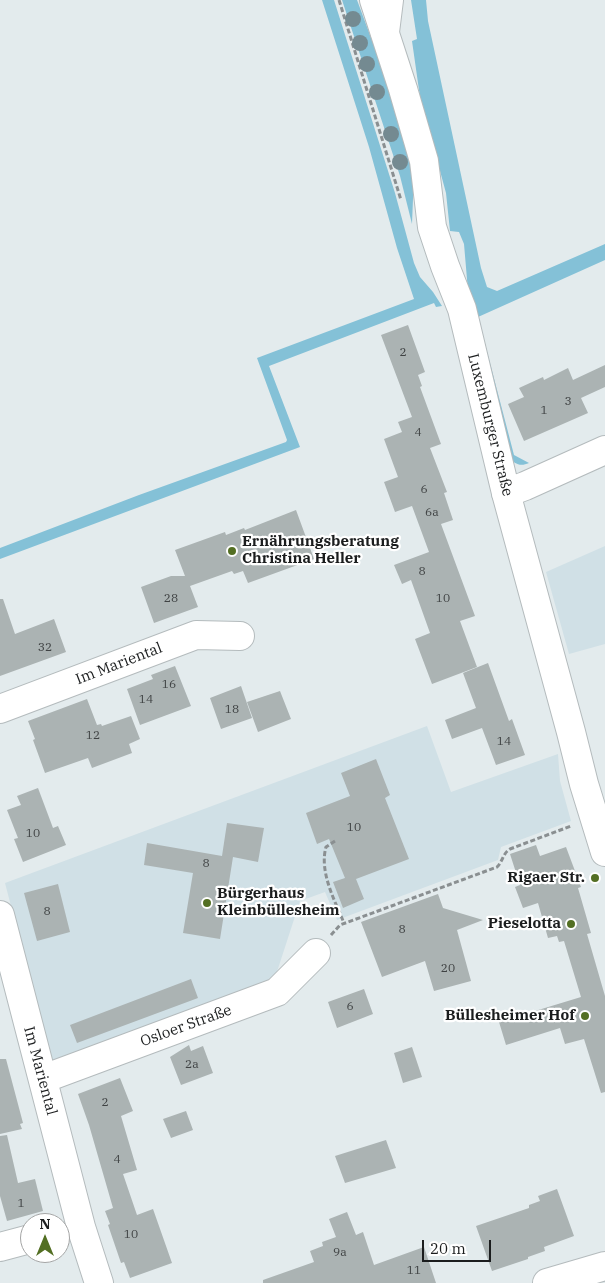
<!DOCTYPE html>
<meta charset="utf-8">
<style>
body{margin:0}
#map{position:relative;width:605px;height:1283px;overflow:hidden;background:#e3ebed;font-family:"IBM Plex Serif",serif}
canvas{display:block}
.north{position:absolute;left:20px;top:1213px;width:50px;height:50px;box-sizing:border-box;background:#fff;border:1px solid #a4a5a5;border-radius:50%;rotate:0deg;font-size:14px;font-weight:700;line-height:20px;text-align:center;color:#1b1d1e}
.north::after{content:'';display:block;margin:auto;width:18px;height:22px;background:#536f23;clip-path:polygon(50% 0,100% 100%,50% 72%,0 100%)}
.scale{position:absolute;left:422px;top:1240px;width:69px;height:22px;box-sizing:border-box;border:2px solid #1b1d1e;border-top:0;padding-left:6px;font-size:15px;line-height:18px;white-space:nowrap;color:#1b1d1e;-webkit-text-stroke:4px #fff;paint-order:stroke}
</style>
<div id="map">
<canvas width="605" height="1283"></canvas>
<div class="north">N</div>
<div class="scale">20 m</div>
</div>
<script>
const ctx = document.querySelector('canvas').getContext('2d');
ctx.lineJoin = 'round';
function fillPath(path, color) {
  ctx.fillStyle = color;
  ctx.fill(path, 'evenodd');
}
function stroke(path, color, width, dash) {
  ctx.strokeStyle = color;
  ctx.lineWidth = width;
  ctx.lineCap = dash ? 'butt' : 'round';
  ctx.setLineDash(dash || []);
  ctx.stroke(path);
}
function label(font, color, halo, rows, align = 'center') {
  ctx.font = font + ' "IBM Plex Serif",serif';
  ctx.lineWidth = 4.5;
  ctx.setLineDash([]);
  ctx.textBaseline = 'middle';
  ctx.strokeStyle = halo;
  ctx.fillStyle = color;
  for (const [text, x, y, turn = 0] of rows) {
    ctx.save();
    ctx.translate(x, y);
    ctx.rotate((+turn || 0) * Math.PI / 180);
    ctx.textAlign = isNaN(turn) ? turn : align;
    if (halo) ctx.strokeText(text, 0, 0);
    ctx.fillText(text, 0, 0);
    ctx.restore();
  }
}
const built = new Path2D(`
 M 605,546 L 605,644 L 569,654 L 546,572 Z
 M 427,726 L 451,792 L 558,754 L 560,781 L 571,821 L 501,847 L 498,860 L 337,920 L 325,892 L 300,901 L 273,984 L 62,1064 L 51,1059 L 5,883 Z`);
const green = new Path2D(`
 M 322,0 L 334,0 L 395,193 L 414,263 L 420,277 L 433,292 L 442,306 L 436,307 L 434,303 L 269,366 L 300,447 L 0,559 L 0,548 L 139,495 L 286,442 L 287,440 L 283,429 L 257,358 L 414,299 L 397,248 L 369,147 Z
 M 342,0 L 357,0 L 380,62 L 414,173 L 412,224 L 400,176 Z
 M 411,0 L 426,0 L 428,21 L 481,268 L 487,287 L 497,291 L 605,244 L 605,260 L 478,317 L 514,455 L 529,463 C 520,467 515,464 508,457 L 468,291 L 464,244 L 459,232 L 450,231 L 446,193 L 420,97 L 412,41 L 417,39 Z`);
const building = new Path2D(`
 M 408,325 L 425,372 L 418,375 L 422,386 L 420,387 L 441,444 L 430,448 L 447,492 L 444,493 L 453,520 L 441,524 L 475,616 L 460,621 L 477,667 L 432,684 L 415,639 L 430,633 L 411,580 L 402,584 L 394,565 L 429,552 L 412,506 L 395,512 L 384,482 L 398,477 L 384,439 L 402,432 L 398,422 L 412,417 L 381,335 Z
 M 605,365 L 605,387 L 581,398 L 588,413 L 524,441 L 508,404 L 524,397 L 519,388 L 543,377 L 544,380 L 568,368 L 573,380 Z
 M 296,510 L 314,559 L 248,583 L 243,571 L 234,574 L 232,571 L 190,586 L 198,607 L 154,623 L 141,587 L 171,576 L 185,576 L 175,550 L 225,532 L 226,535 L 244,528 L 245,530 Z
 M 0,599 L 3,599 L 15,634 L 54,619 L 66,652 L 0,676 Z
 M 488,663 L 509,721 L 512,719 L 525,755 L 496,765 L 482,728 L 452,739 L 445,720 L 476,708 L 463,673 Z
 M 175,666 L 191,706 L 140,725 L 127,689 L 153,679 L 151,675 Z
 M 241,686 L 252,718 L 221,729 L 210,698 Z
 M 280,691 L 291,719 L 258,732 L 247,702 Z
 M 87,699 L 97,725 L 101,724 L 102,726 L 131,716 L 140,739 L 129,744 L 132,753 L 92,768 L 88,758 L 45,773 L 33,740 L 35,739 L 28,721 Z
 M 376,759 L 390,795 L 385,798 L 409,859 L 356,879 L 364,899 L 343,908 L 333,882 L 345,878 L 329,839 L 317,844 L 306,813 L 350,796 L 341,773 Z
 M 38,788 L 53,828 L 58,826 L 66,845 L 23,862 L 14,839 L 18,838 L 7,810 L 21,805 L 17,796 Z
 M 227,823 L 264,828 L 258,862 L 233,857 L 220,939 L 183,933 L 193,873 L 144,865 L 147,843 L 222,856 Z
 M 536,845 L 540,856 L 566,847 L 581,887 L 578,888 L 591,933 L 587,934 L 605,996 L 605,1092 L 601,1093 L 584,1039 L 565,1044 L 560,1028 L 506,1045 L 499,1022 L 581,997 L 564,941 L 559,942 L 557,936 L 548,938 L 538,903 L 523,908 L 515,887 L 520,885 L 510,854 Z
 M 58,884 L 70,932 L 37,941 L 24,893 Z
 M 438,894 L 443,908 L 483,920 L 457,930 L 471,981 L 434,991 L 425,961 L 382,977 L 361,922 Z
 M 191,979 L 198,998 L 77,1043 L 70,1025 Z
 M 364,989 L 373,1014 L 337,1028 L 328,1002 Z
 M 189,1045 L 191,1051 L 203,1046 L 213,1073 L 181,1085 L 170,1057 Z
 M 412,1047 L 422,1077 L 403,1083 L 394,1053 Z
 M 0,1059 L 6,1059 L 23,1123 L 20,1124 L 22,1129 L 0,1134 Z
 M 120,1078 L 133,1111 L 121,1116 L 137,1170 L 123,1174 L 137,1215 L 153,1209 L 172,1263 L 130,1278 L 124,1262 L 121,1263 L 108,1225 L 110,1224 L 105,1211 L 113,1208 L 89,1125 L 78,1094 Z
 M 186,1111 L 193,1130 L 171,1138 L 163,1119 Z
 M 7,1135 L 18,1183 L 35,1179 L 43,1211 L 7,1221 L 0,1196 L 0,1136 Z
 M 386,1140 L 396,1168 L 345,1183 L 335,1156 Z
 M 557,1189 L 574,1236 L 544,1247 L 545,1251 L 528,1257 L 528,1259 L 492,1271 L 476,1226 L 529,1208 L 529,1205 L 540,1201 L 538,1196 Z
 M 347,1212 L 356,1235 L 363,1232 L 374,1265 L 424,1247 L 436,1283 L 263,1283 L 263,1280 L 314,1262 L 310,1251 L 323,1246 L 322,1242 L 336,1237 L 329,1219 Z`);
const path = new Path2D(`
 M 339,0 L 401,200
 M 335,841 L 326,847 C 319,872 335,901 344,923
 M 331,935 L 340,925 L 497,867 C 503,861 503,853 510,849 L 571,826`);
const street = new Path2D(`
 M 506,493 L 525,486 L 605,450
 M 0,709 L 196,635 L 240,636
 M 0,915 L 81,1227 L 99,1283
 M 43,1079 L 277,992 L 316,953
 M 0,1247 L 30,1239
 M 547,1283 L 605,1266`);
const secondary = new Path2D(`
 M 374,0 L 403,89 L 424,161 L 432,227 L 445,266 L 462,309 L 506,493 L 571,732 L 584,784 L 605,852`);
const primary = new Path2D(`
 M 385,32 L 389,0`);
const trees = [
 [353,19],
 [360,43],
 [367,64],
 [377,92],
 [391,134],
 [400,162]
];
const markers = [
 [232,551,5,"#536f23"],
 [595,878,5,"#536f23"],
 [207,903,5,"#536f23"],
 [571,924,5,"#536f23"],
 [585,1016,5,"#536f23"]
];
const numberNames = [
 ["2",403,353],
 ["3",568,402],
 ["1",544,411],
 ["4",418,433],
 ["6",424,490],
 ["6a",432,513],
 ["8",422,572],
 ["28",171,599],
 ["10",443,599],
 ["32",45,648],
 ["16",169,685],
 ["14",146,700],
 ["18",232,710],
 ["12",93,736],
 ["14",504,742],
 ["10",354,828],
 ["10",33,834],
 ["8",206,864],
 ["8",47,912],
 ["8",402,930],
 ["20",448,969],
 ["6",350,1007],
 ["2a",192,1065],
 ["2",105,1103],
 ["4",117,1160],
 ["1",21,1204],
 ["10",131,1235],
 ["9a",340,1253],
 ["11",414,1271]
];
const streetNames = [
 ["Luxemburger Straße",490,425,76],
 ["Im Mariental",119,664,-21],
 ["Osloer Straße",186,1026,-20],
 ["Im Mariental",40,1071,75]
];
const poiNames = [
 ["Ernährungsberatung",242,542,"left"],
 ["Christina Heller",242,559,"left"],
 ["Rigaer Str.",585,878],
 ["Bürgerhaus",217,894,"left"],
 ["Kleinbüllesheim",217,911,"left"],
 ["Pieselotta",561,924],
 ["Büllesheimer Hof",575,1016]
];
fillPath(built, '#d0e0e6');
fillPath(green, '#84c1d7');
fillPath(building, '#abb3b3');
stroke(street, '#b4bbbd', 30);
stroke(secondary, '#b4bbbd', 30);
stroke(primary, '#b4bbbd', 30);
stroke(path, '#8a8f91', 3, [5, 2.5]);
stroke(street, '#fff', 28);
stroke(secondary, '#fff', 28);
stroke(primary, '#fff', 28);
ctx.fillStyle = '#748a91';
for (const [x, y] of trees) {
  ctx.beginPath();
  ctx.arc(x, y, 8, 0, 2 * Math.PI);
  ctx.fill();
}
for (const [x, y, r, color] of markers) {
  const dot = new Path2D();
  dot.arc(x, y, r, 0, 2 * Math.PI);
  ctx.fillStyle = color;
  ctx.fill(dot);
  stroke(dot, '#fff', 2);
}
label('12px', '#3f4243', null, numberNames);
label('15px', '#1b1d1e', '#fff', streetNames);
label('bold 15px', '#1b1d1e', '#fff', poiNames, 'right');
</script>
